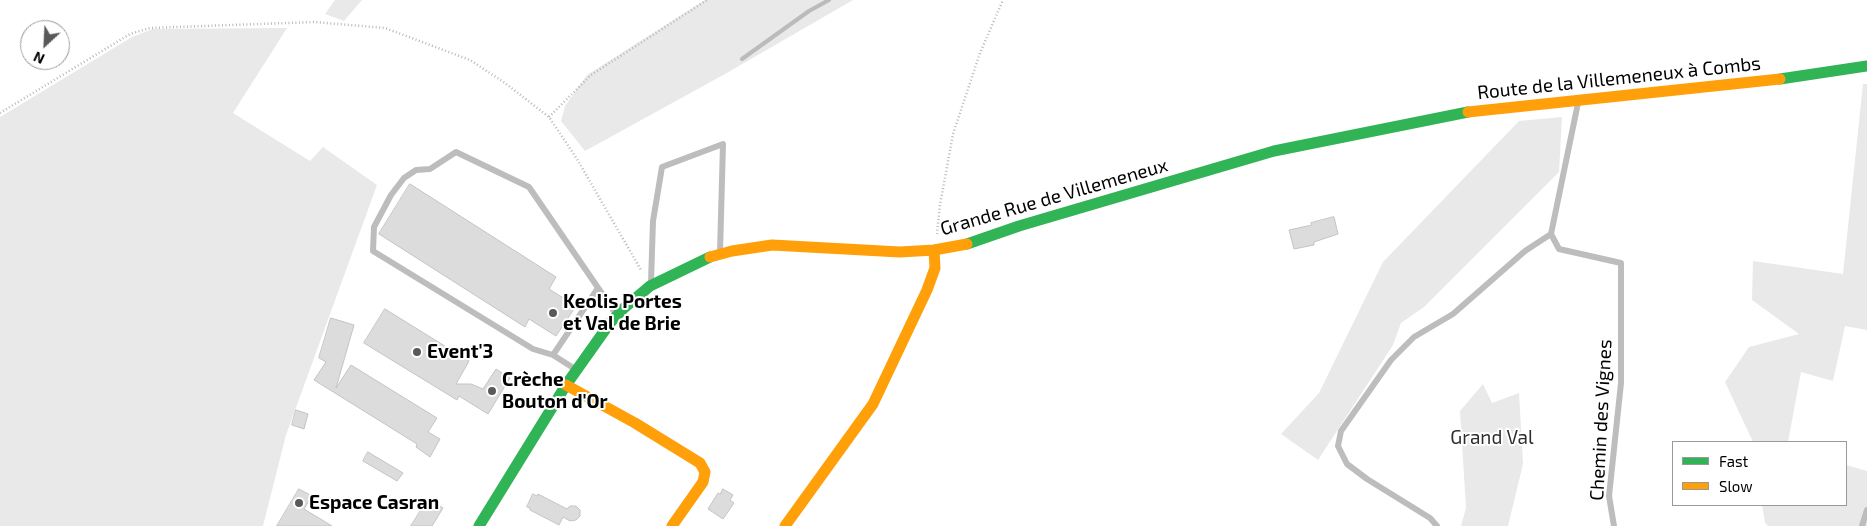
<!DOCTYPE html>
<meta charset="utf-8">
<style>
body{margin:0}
#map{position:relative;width:1867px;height:526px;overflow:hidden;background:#fff;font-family:"Exo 2",sans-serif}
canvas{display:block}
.legend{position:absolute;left:1672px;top:441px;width:175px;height:65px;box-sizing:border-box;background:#fff;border:1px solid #999;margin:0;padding:6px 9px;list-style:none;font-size:15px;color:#000}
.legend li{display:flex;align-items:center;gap:10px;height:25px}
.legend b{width:25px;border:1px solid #999}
.north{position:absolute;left:20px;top:20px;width:50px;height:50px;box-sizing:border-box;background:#fff;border:1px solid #999;border-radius:50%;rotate:205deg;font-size:14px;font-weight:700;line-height:20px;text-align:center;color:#000}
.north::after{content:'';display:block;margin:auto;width:18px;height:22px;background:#595959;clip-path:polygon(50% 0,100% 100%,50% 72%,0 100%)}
</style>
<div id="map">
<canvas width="1867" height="526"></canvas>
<ul class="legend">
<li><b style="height:6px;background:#30b455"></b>Fast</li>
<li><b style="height:6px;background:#ff9f0a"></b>Slow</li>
</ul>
<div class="north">N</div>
</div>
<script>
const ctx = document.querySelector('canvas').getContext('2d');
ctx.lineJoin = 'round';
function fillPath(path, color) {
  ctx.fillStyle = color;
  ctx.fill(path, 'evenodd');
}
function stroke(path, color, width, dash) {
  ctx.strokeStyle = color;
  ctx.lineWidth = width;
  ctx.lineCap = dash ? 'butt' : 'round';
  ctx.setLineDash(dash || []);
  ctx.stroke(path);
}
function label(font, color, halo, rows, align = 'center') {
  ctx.font = font + ' "Exo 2",sans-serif';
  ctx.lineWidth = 4;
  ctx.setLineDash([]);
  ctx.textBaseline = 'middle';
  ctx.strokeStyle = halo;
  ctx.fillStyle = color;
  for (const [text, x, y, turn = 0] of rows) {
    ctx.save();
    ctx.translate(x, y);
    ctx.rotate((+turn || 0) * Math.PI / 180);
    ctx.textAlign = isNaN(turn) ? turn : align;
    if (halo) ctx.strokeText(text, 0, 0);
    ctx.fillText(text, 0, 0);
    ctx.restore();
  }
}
const green = new Path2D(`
 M 335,0 L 362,0 L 344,21 L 325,14 Z
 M 705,0 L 853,0 L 725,74 L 585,151 L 561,121 L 565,106 L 587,75 Z
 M 287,28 L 233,113 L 310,161 L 323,147 L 377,185 L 286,435 L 263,526 L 0,526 L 0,117 L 132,37 L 153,29 Z
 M 1863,84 L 1867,84 L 1867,330 L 1845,326 L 1833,381 L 1801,372 L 1788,442 L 1753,442 L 1725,382 L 1749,347 L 1799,334 L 1752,300 L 1753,261 L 1843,274 Z
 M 1562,117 L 1559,172 L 1424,307 L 1401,323 L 1393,345 L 1318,460 L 1281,434 L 1319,393 L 1383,262 L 1519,121 Z
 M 1483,384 L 1492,403 L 1519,393 L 1523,464 L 1508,526 L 1461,526 L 1466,508 L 1460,411 Z
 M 1846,465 L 1867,471 L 1867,526 L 1768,526 L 1765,523 L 1762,505 L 1846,505 Z`);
const stream = new Path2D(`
 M 742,59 L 809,11 L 829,0`);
const building = new Path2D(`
 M 410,184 L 556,277 L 549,289 L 576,306 L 556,336 L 529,319 L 525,327 L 379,234 Z
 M 1334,217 L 1338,234 L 1314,242 L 1314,245 L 1294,249 L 1289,230 L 1312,225 L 1311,223 Z
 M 385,309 L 469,361 L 456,384 L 471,384 L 483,389 L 496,369 L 510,378 L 488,414 L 459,396 L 457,400 L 364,343 Z
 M 331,318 L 354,325 L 336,388 L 351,365 L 437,418 L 428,432 L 440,439 L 430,457 L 416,447 L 417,444 L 314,380 L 326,362 L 319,358 Z
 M 296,410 L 308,414 L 304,429 L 292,425 Z
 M 368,452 L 403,473 L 397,481 L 363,461 Z
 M 299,489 L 312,496 L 304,509 L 332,526 L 277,526 Z
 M 723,489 L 733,495 L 730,500 L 734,503 L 723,519 L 708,509 L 718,493 L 720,494 Z
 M 533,494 L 537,496 L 538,494 L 567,509 L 570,506 L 576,506 L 580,510 L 580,516 L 576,520 L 570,521 L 563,517 L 559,525 L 530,510 L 530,508 L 527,507 Z
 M 428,499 L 443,508 L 432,526 L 411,526 Z`);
const path = new Path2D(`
 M 0,113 L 130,34 L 150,28 L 314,22 L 385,28 L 470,60 L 505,83 L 549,117 L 577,159 L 641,270
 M 549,117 L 591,75 L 707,0
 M 937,234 L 940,205 L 953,134 L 980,53 L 1003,0`);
const lane = new Path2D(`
 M 1578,103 L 1551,234 L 1559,249 L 1621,263 L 1621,383 L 1609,496 L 1614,526
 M 651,282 L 653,221 L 662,167 L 723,144 L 720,252
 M 598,288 L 553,355 L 533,349 L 373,251 L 374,227 L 391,195 L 404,178 L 416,170 L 430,169 L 456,152 L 529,187 L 616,314
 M 553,355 L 575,369
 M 1437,526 L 1430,518 L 1367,479 L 1347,464 L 1338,446 L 1341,431 L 1391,360 L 1414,337 L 1453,314 L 1525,251 L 1551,234
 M 1862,526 L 1867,510`);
const fast = new Path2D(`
 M 1780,79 L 1867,66
 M 967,244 L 1019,226 L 1274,151 L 1468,112
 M 479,526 L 566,385 L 610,323 L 624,308 L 650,286 L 710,257`);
const slow = new Path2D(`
 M 1468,112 L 1780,79
 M 710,257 L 732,251 L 772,245 L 900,252 L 934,250 L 967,244
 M 566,385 L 635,423 L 700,463 L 705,472 L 703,482 L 672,526
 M 785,526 L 873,404 L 927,290 L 935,268 L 934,250`);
const markers = [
 [553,313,5,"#595959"],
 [417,352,5,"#595959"],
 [492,391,5,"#595959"],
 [299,503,5,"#595959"]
];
const streetNames = [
 ["Route de la Villemeneux à Combs",1619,78,-6],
 ["Grande Rue de Villemeneux",1054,197,-16],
 ["Chemin des Vignes",1601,420,-87]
];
const poiNames = [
 ["Keolis Portes",563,302],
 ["et Val de Brie",563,324],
 ["Event'3",427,352],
 ["Crèche",502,380],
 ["Bouton d'Or",502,402],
 ["Espace Casran",309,503]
];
const parkNames = [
 ["Grand Val",1492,438]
];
fillPath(green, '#e9e9e9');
stroke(stream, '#bbb', 4);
fillPath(building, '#dcdcdc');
stroke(building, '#c4c4c4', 1);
stroke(path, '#b8b8b8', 2.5, [1, 2.5]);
stroke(lane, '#bdbdbd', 6);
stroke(fast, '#30b455', 11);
stroke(slow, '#ff9f0a', 11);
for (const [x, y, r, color] of markers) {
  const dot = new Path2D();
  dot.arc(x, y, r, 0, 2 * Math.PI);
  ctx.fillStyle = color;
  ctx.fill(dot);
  stroke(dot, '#fff', 2);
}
label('19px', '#000', '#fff', streetNames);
label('bold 19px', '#000', '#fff', poiNames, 'left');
label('19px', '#2e2e2e', '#fff', parkNames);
</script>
